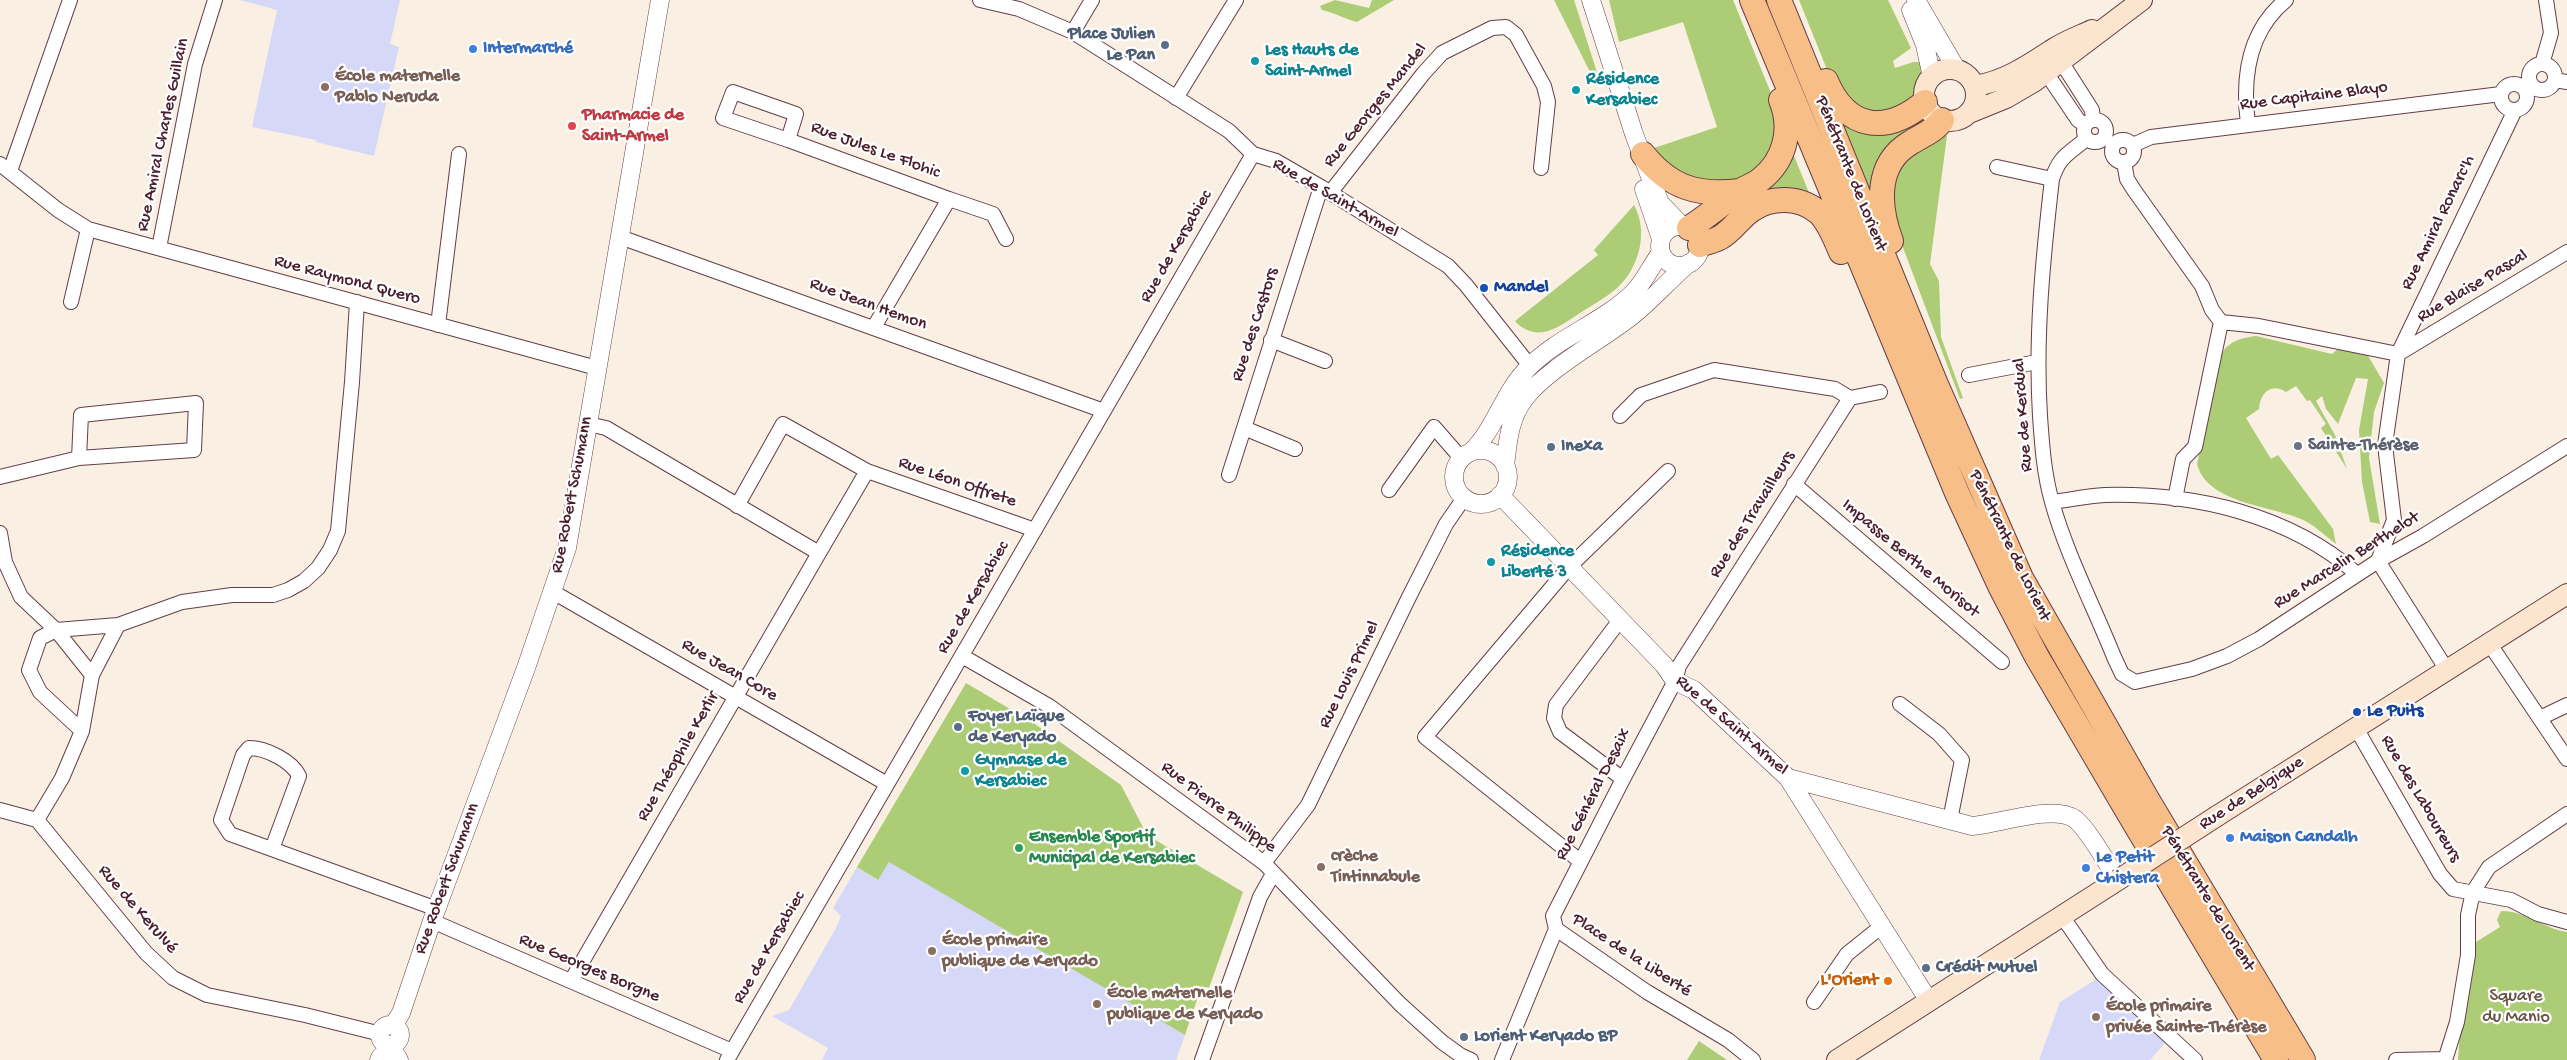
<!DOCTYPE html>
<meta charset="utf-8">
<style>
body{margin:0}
canvas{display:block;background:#faefe3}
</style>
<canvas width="2567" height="1060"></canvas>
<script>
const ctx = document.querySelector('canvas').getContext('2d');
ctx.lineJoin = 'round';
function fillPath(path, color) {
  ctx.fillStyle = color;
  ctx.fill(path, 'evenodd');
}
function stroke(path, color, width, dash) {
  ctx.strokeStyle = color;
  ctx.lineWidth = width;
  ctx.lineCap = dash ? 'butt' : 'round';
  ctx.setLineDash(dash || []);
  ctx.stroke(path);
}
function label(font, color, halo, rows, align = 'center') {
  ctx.font = font + ' "Gochi Hand",sans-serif';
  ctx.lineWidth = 4.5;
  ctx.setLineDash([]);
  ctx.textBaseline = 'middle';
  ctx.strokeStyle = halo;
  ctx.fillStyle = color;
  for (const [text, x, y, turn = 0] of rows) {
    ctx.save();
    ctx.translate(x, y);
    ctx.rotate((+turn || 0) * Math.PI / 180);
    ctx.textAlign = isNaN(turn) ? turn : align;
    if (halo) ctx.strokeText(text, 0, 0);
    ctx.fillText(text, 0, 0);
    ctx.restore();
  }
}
const built = new Path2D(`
 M 240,0 L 400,0 L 390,44 L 399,47 L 374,156 L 316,142 L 316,140 L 252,127 L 277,10 Z
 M 889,861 L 1185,1035 L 1176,1060 L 822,1060 L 828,1048 L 772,1016 L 789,1010 L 836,928 L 841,916 L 833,908 L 857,867 L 877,880 Z
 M 2098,978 L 2165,1043 L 2150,1060 L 2039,1060 L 2060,1002 Z`);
const green = new Path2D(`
 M 1335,0 L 1369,8 L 1372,0 L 1394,0 L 1357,22 C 1345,19 1335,13 1322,10 L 1320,6 Z
 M 1554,0 L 1574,0 L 1600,82 L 1596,84 Z
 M 1609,0 L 1733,0 L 1775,103 L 1775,152 L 1740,183 L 1691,183 L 1648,148 L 1654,148 L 1717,127 L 1683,22 L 1619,42 Z
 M 1799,0 L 1888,0 L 1911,48 L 1893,61 L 1895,68 L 1913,62 L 1926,62 C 1922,80 1914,113 1890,114 C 1879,114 1866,112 1854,110 L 1832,82 Z
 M 1923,114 L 1931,120 L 1872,206 L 1836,116 Z
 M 1940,131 L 1947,136 L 1930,264 L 1939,281 L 1941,337 L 1963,398 L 1960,399 L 1893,221 L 1894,172 L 1908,150 Z
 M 1792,151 L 1812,200 L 1792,196 L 1706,235 L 1701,225 Z
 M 1634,205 C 1649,232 1639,269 1616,289 C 1605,298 1592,305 1580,313 C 1569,320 1556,330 1543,332 C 1532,334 1522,329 1515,321 L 1598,255 L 1594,250 Z
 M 2256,336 L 2332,354 L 2339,348 L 2367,354 L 2384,383 L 2374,412 L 2369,458 L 2380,524 L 2370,522 L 2362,482 L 2359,430 L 2368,379 L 2356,378 L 2338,424 L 2326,409 L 2322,396 L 2316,401 L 2335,435 L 2347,469 L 2321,428 L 2326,424 L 2310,400 L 2307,401 L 2296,386 L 2286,392 C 2271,382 2260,393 2259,409 L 2246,418 L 2271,459 L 2278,455 L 2333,529 L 2336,544 C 2325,536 2314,524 2301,519 C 2268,505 2207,503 2197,464 L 2222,353 C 2230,340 2242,338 2256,336 Z
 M 966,683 L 1032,722 L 1121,785 L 1147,835 L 1243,892 L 1209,988 L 1206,987 L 1200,991 L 1185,1035 L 889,862 L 878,880 L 857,867 Z
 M 2501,911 C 2524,910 2544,929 2567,932 L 2567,1060 L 2458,1060 L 2460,1031 L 2476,942 L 2500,927 L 2497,920 Z
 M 1699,1041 L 1727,1060 L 1687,1060 Z`);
const minor = new Path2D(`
 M 980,0 L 1019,9 L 1073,32 L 1229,131 L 1253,154 L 1276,161 L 1321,187 L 1448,266 L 1466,285 L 1530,366
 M 1073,32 L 1092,0
 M 2062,63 L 2092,110 L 2093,120
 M2529 77a13 13 0 1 1 26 0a13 13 0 1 1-26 0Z
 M 2542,64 L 2551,33 L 2546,0
 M 2047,74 L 2078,120 L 2085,125
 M 2555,80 L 2567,82
 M2501 97a13 13 0 1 1 26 0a13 13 0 1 1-26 0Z
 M 1176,98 L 1236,0
 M2084 131a11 11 0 1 1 22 0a11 11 0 1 1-22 0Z
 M 2248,124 C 2242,78 2248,31 2286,0
 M 2086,139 C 2069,154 2060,155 2052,179 C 2043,258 2035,336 2040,416 C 2042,445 2044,474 2052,502 C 2066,553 2094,607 2114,657 L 2122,674 L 2135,682 L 2192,669 L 2227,656 L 2259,639 L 2378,561 L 2423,536 L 2567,446
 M2112 151a11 11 0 1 1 22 0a11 11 0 1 1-22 0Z
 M 788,140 L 723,118 L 733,92 L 796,114 L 788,140 L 949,199 L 874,327
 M 2133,145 L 2151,137 L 2501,94
 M 2124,162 L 2127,179 L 2134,190 L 2202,286 L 2212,310 L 2221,322
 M 0,164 L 58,210 L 88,229 L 597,368
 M 1997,167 L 2052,179
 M 10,171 L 70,0
 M 1330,193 L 1423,74 L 1442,53 L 1492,28 L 1506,27 L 1516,35 L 1544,86 L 1548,102 L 1541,168
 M 949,199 L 993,214 L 1006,239
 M 620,237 L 1104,411
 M 159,248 L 195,64 L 215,0
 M 71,302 L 88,229
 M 2221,322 L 2259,326 L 2398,354 L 2385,445 L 2394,520 L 2378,561 L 2447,670
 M 438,325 L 459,154
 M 1271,340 L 1325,361
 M 2398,354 L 2515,110
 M 2398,354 L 2567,252
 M 1969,375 L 2037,362
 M 1620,416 L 1641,395 L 1714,370 L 1835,389 L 1850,398
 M 588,424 L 606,428 L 819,553 L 867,471 L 783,424 L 737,506
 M 1244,428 L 1295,449
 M 867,471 L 1035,530
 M 1229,475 L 1321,187
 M 0,477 L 79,458 L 194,450 L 196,403 L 81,415 L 79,458
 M 1794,484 L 2002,662
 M 1389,490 L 1434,427 L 1461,458
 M 2175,499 L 2183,459 L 2195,447 L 2221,322
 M 2052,502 C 2069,500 2087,496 2105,495 C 2194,493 2289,514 2357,574
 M 0,533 L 5,562 L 21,597 L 56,630 L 92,675
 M 553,592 L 887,784
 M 1620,620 L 1556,705 L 1554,718 L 1560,732 L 1623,779
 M 2489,643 L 2567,759
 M 962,656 L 1049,706 L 1264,863 L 1400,1004 L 1442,1042 L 1460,1055 L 1471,1060
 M 1900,704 L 1939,734 L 1962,760 L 1950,820
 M 2540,718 L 2567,705
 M 2356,728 L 2440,874 L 2453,889 L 2511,900 L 2538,914 L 2567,922
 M 82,731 L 40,692 L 29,670 L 40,638 L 56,630 L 118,625
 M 0,810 L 37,820 L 146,953 L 173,978 L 207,995 L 305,1015 L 381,1034
 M 37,820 L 62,778 L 82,731 L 92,675 L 118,625 L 182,602 L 232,595 L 273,595 L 288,590 L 304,581 L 318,568 L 330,550 L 338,531 L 352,382 L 357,302
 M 272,849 L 299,776 C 292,761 266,748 249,748 L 243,755 L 221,820 L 230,834 L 437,909
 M 1580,861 L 1425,737 L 1569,567 L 1668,471
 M 1264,863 L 1308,805 L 1409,597 L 1446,524 L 1464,498
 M 2062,916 L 2102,974 L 2195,1060
 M 432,921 L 732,1051
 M 1556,929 L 1553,916 L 1623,779 L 1675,681 L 1679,666 L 1850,398 L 1880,392
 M 1556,929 L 1647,992 L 1728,1040 L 1753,1060
 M 571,981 L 819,553
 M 1814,1002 L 1847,954 L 1882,926
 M 727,1060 L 1253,154
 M 1202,1060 L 1260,897 L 1273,874
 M 1502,1060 L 1556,929
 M 2396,1060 L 2445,1059
 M 2445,1060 L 2457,1022 L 2468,955 L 2468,915 L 2473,892 L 2489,867 L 2567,814`);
const tertiary = new Path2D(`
 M 1591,0 L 1634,134 L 1660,203 L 1682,226
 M 1916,0 L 1957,70
 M 1911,10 L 1925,45 L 1932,77
 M 1644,189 L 1661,239
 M1660 246a20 20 0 1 1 40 0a20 20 0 1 1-40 0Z
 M1454 477a27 27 0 1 1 54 0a27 27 0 1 1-54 0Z
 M 1471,452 C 1496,428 1503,393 1528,368 C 1558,337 1602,323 1633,293 C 1644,282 1652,265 1661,252
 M 1505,466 C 1508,441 1509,419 1525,398 C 1547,369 1603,339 1633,315 C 1653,299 1670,279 1689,263
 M 1500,495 L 1664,665 L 1675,681 L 1694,690 L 1788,778 L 1972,826 C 1998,824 2054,804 2075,819 C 2088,829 2108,865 2118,880
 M 1788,778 L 1929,1001
 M380 1035a10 10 0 1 1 20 0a10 10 0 1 1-20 0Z
 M 393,1026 L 401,1013 L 432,921 L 526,668 L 567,548 L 660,0
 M 379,1060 C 383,1050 395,1050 399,1060`);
const secondary = new Path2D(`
 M1924 95a26 26 0 1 1 52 0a26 26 0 1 1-52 0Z
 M 1975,86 C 2005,81 2027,66 2053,49 C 2065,41 2079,36 2092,30
 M 1969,113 L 2006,98 L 2035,81 L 2142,0
 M 2217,816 L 2567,594
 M 1837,1060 L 2118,880`);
const trunk = new Path2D(`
 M 1752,0 L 1957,493 L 2001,588 L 2037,657 L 2128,812 L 2276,1060
 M 1779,0 L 1935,382 L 2021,578 L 2147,799 L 2303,1060
 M 1826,81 C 1847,130 1886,135 1925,102
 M 1643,154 C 1670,188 1698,196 1740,191
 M 1689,228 C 1707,217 1722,203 1739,192 C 1746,187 1754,185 1760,180 C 1785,161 1793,129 1781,100
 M 1891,241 C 1878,206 1875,164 1910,143 C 1921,136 1935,131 1942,120
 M 1700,245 C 1707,242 1715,241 1721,237 C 1733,230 1741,216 1753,209 C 1772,196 1800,197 1818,212 C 1829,221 1835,239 1841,252`);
const secondaryBridge = new Path2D(`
 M 2118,880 L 2217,816`);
const markers = [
 [1165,45,5,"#5c6f8a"],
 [473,49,5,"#3f7fe0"],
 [1255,61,5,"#0f9aa8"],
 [325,87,5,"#8d6e63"],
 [1576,90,5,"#0f9aa8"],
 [572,126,5,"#e0444e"],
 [1484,288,5,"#1a4fb4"],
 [2298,446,5,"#6b7280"],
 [1551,447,5,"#5c6f8a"],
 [1491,562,5,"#0f9aa8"],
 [2357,712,5,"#1a4fb4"],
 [958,727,5,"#5c6f8a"],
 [965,771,5,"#0f9aa8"],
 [2230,838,5,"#3f7fe0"],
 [1019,848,5,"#2e9e5b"],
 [1321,867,5,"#8d6e63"],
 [2086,868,5,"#3f7fe0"],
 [932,951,5,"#8d6e63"],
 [1926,968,5,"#5c6f8a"],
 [1888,981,5,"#e8710a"],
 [1097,1004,5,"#8d6e63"],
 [2096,1017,5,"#8d6e63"],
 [1464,1037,5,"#5c6f8a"]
];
const serviceNames = [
 ["Place Julien",1155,35,"right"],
 ["Le Pan",1155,56,"right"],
 ["Inexa",1561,447],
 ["Foyer Laïque",968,717],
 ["de Keryado",968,738],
 ["Crédit Mutuel",1936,968],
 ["Lorient Keryado BP",1474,1037]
];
const shopNames = [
 ["Intermarché",483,49],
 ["Maison Candalh",2240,838],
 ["Le Petit",2096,858],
 ["Chistera",2096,879]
];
const cultureNames = [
 ["Les Hauts de",1265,51],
 ["Saint-Armel",1265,72],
 ["Résidence",1586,80],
 ["Kersabiec",1586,101],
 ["Résidence",1501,552],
 ["Liberté 3",1501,573],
 ["Gymnase de",975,761],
 ["Kersabiec",975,782]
];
const educationNames = [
 ["École maternelle",335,77],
 ["Pablo Neruda",335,98],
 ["crèche",1331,857],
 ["Tintinnabule",1331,878],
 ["École primaire",942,941],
 ["publique de Keryado",942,962],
 ["École maternelle",1107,994],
 ["publique de Keryado",1107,1015],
 ["École primaire",2106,1007],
 ["privée Sainte-Thérèse",2106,1028]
];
const streetNames = [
 ["Rue Capitaine Blayo",2314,97,-7],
 ["Rue Georges Mandel",1376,106,-51],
 ["Rue Amiral Charles Guillain",164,135,-78],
 ["Rue Jules Le Flohic",875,151,20],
 ["Pénétrante de Lorient",1850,174,68],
 ["Rue de Saint-Armel",1335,199,30],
 ["Rue Amiral Ronarc'h",2439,223,-64],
 ["Rue de Kersabiec",1177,247,-60],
 ["Rue Raymond Quero",347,281,15],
 ["Rue Blaise Pascal",2473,287,-31],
 ["Rue Jean Hemon",868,305,20],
 ["Rue des Castors",1256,325,-72],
 ["Rue de Kerdual",2024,415,-94],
 ["Rue Léon Offrete",957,483,19],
 ["Rue Robert Schumann",573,495,-79],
 ["Rue des Travailleurs",1753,515,-58],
 ["Pénétrante de Lorient",2009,546,64],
 ["Impasse Berthe Morisot",1910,559,40],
 ["Rue Marcelin Berthelot",2347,561,-32],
 ["Rue de Kersabiec",974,598,-60],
 ["Rue Jean Core",729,671,30],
 ["Rue Louis Primel",1350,675,-64],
 ["Rue de Saint-Armel",1731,726,41],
 ["Rue Théophile Kerlir",679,757,-60],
 ["Rue de Belgique",2252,794,-33],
 ["Rue Général Desaix",1594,795,-63],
 ["Rue des Laboureurs",2420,799,60],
 ["Rue Pierre Philippe",1218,808,37],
 ["Rue Robert Schumann",448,879,-70],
 ["Pénétrante de Lorient",2207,899,59],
 ["Rue de Kerulvé",137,910,49],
 ["Rue de Kersabiec",770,948,-60],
 ["Place de la Liberté",1631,956,33],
 ["Rue Georges Borgne",589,969,23]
];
const healthNames = [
 ["Pharmacie de",582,116],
 ["Saint-Armel",582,137]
];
const transitNames = [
 ["Mandel",1494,288],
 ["Le Puits",2367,712]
];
const worshipNames = [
 ["Sainte-Thérèse",2308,446]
];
const leisureNames = [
 ["Ensemble Sportif",1029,838],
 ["Municipal de Kersabiec",1029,859]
];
const foodNames = [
 ["L'Orient",1878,981]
];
const parkNames = [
 ["Square",2516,997],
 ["du Manio",2516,1018]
];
fillPath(built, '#d6d8f8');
fillPath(green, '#accd76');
stroke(minor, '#643e47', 16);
stroke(tertiary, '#643e47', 19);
stroke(secondary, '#643e47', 22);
stroke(trunk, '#643e47', 26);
stroke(minor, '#fff', 14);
stroke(tertiary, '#fff', 18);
stroke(secondary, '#fce5cf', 20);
stroke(trunk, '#f7be87', 24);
stroke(secondaryBridge, '#643e47', 22, []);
stroke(secondaryBridge, '#fce5cf', 20);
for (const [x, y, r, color] of markers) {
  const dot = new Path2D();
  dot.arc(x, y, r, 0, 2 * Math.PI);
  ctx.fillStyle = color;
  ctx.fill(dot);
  stroke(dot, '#fff', 2);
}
label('bold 18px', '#4e5e75', '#fff', serviceNames, 'left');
label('bold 18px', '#366cbe', '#fff', shopNames, 'left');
label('bold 18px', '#0d838f', '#fff', cultureNames, 'left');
label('bold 18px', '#785e54', '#fff', educationNames, 'left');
label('18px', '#4a1f2b', '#fff', streetNames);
label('bold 18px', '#be3a42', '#fff', healthNames, 'left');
label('bold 18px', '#164399', '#fff', transitNames, 'left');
label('bold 18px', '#5b616d', '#fff', worshipNames, 'left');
label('bold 18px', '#27864d', '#fff', leisureNames, 'left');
label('bold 18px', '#c56008', '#fff', foodNames, 'right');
label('18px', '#675342', '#fff', parkNames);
</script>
